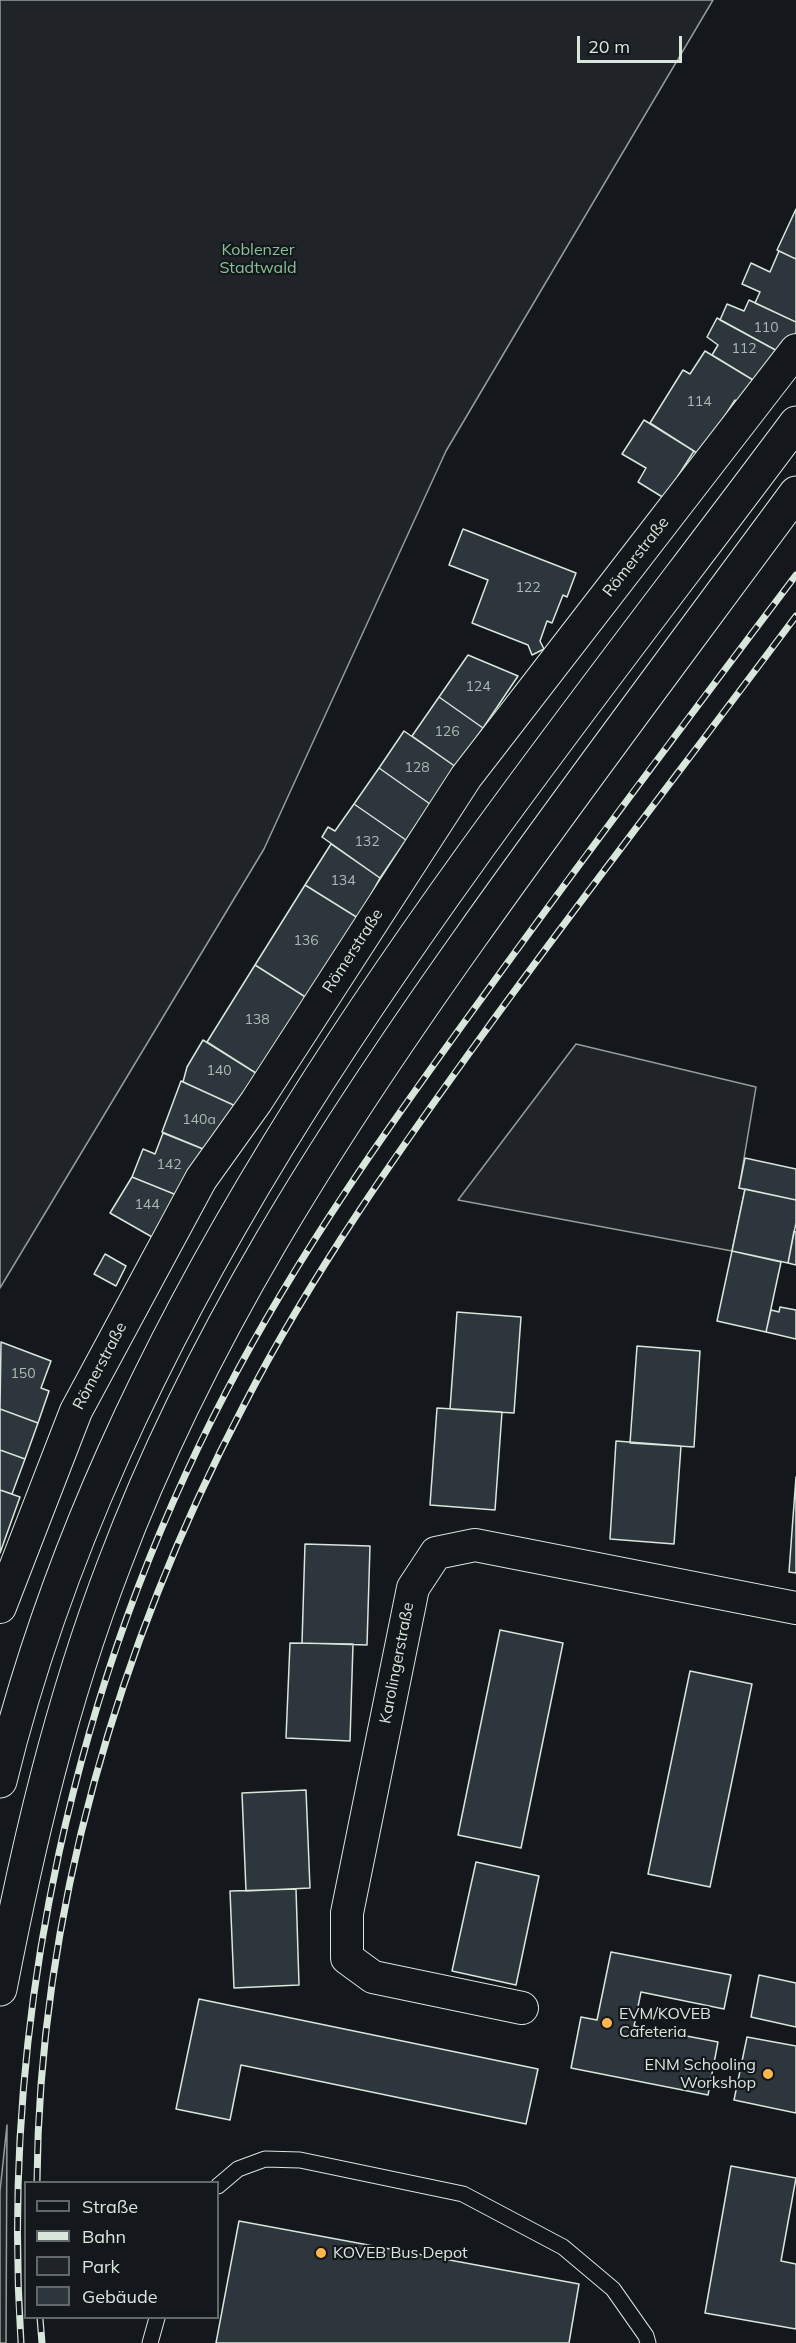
<!DOCTYPE html>
<meta charset="utf-8">
<style>
body{margin:0}
#map{position:relative;width:796px;height:2343px;overflow:hidden;background:#14181c;font-family:Mulish,sans-serif}
canvas{display:block}
.legend{position:absolute;left:24px;top:2181px;width:195px;height:138px;box-sizing:border-box;background:#14181c;border:2px solid #626a69;margin:0;padding:8px 10px;list-style:none;font-size:18px;color:#d8e6dc}
.legend li{display:flex;align-items:center;gap:12px;height:30px}
.legend b{width:30px;border:2px solid #626a69}
.scale{position:absolute;left:577px;top:36px;width:105px;height:27px;box-sizing:border-box;border:3px solid #d8e6dc;border-top:0;padding-left:8px;font-size:18px;line-height:21px;white-space:nowrap;color:#d8e6dc;-webkit-text-stroke:4px #14181c;paint-order:stroke}
</style>
<div id="map">
<canvas width="796" height="2343"></canvas>
<ul class="legend">
<li><b style="height:8px;background:#14181c"></b>Straße</li>
<li><b style="height:8px;background:#d8e6dc"></b>Bahn</li>
<li><b style="height:16px;background:#202428"></b>Park</li>
<li><b style="height:16px;background:#2c363c"></b>Gebäude</li>
</ul>
<div class="scale">20 m</div>
</div>
<script>
const ctx = document.querySelector('canvas').getContext('2d');
ctx.lineJoin = 'round';
function fillPath(path, color) {
  ctx.fillStyle = color;
  ctx.fill(path, 'evenodd');
}
function stroke(path, color, width, dash) {
  ctx.strokeStyle = color;
  ctx.lineWidth = width;
  ctx.lineCap = dash ? 'butt' : 'round';
  ctx.setLineDash(dash || []);
  ctx.stroke(path);
}
function label(font, color, halo, rows, align = 'center') {
  ctx.font = font + ' Mulish,sans-serif';
  ctx.lineWidth = 4.5;
  ctx.setLineDash([]);
  ctx.textBaseline = 'middle';
  ctx.strokeStyle = halo;
  ctx.fillStyle = color;
  for (const [text, x, y, turn = 0] of rows) {
    ctx.save();
    ctx.translate(x, y);
    ctx.rotate((+turn || 0) * Math.PI / 180);
    ctx.textAlign = isNaN(turn) ? turn : align;
    if (halo) ctx.strokeText(text, 0, 0);
    ctx.fillText(text, 0, 0);
    ctx.restore();
  }
}
const green = new Path2D(`
 M 0,0 L 713,0 L 446,451 L 264,849 L 0,1288 Z
 M 576,1044 L 756,1087 L 739,1188 L 745,1189 L 732,1251 L 458,1200 Z
 M 7,2125 L 6,2343 L 0,2343 L 0,2191 Z`);
const building = new Path2D(`
 M 796,209 L 796,259 L 777,250 Z
 M 779,251 L 796,259 L 796,322 L 755,303 L 760,292 L 742,284 L 751,263 L 770,272 Z
 M 749,300 L 796,322 L 796,335 L 781,353 L 720,320 L 727,304 L 744,311 Z
 M 717,318 L 781,353 L 758,383 L 712,355 L 718,345 L 707,337 Z
 M 705,351 L 758,383 L 741,404 L 735,400 L 700,455 L 650,423 L 683,370 L 690,374 Z
 M 644,420 L 694,451 L 664,498 L 638,482 L 646,468 L 622,454 Z
 M 463,529 L 576,573 L 567,597 L 563,595 L 552,623 L 547,621 L 540,641 L 544,649 L 532,655 L 528,645 L 472,623 L 488,580 L 449,565 Z
 M 468,655 L 518,676 L 483,728 L 439,697 Z
 M 439,697 L 483,728 L 456,767 L 412,736 Z
 M 404,731 L 456,767 L 430,804 L 379,768 Z
 M 379,768 L 430,804 L 406,840 L 354,804 Z
 M 354,804 L 406,840 L 380,878 L 322,837 L 328,827 L 335,831 Z
 M 331,844 L 380,878 L 358,918 L 305,885 Z
 M 305,885 L 358,918 L 307,998 L 255,965 Z
 M 255,965 L 307,998 L 259,1075 L 207,1042 Z
 M 203,1040 L 259,1075 L 240,1108 L 183,1082 L 187,1067 Z
 M 181,1081 L 240,1108 L 208,1151 L 162,1132 Z
 M 163,1133 L 208,1151 L 184,1198 L 132,1177 L 143,1149 L 155,1154 Z
 M 745,1158 L 796,1169 L 796,1200 L 739,1188 Z
 M 132,1177 L 184,1198 L 159,1241 L 110,1213 Z
 M 745,1189 L 796,1200 L 796,1223 L 788,1263 L 732,1251 Z
 M 794,1231 L 796,1232 L 796,1265 L 788,1263 Z
 M 732,1251 L 781,1262 L 766,1332 L 717,1321 Z
 M 105,1254 L 126,1266 L 116,1286 L 94,1274 Z
 M 780,1307 L 796,1310 L 796,1339 L 766,1332 L 771,1310 L 779,1312 Z
 M 457,1312 L 521,1317 L 514,1413 L 450,1409 Z
 M 1,1342 L 51,1361 L 41,1388 L 49,1391 L 38,1423 L 0,1409 Z
 M 637,1346 L 700,1351 L 694,1447 L 630,1443 Z
 M 437,1408 L 502,1412 L 495,1510 L 430,1505 Z
 M 0,1409 L 38,1423 L 25,1459 L 0,1450 Z
 M 616,1441 L 681,1446 L 674,1544 L 610,1539 Z
 M 0,1450 L 25,1459 L 12,1494 L 0,1490 Z
 M 796,1477 L 796,1573 L 789,1572 Z
 M 0,1490 L 20,1497 L 0,1553 Z
 M 305,1544 L 370,1546 L 367,1645 L 302,1643 Z
 M 500,1630 L 563,1643 L 521,1848 L 458,1835 Z
 M 290,1643 L 353,1644 L 350,1741 L 286,1738 Z
 M 690,1671 L 752,1684 L 710,1887 L 648,1874 Z
 M 306,1790 L 310,1888 L 246,1891 L 242,1793 Z
 M 476,1862 L 539,1876 L 516,1985 L 452,1971 Z
 M 296,1889 L 299,1985 L 234,1988 L 230,1891 Z
 M 611,1952 L 731,1975 L 724,2009 L 641,1992 L 634,2026 L 718,2042 L 708,2095 L 571,2068 L 581,2017 L 597,2020 Z
 M 759,1975 L 796,1983 L 796,2027 L 751,2017 Z
 M 199,1999 L 538,2069 L 526,2124 L 241,2065 L 230,2120 L 176,2109 Z
 M 747,2037 L 796,2046 L 796,2113 L 734,2100 Z
 M 731,2166 L 796,2178 L 781,2261 L 796,2264 L 796,2329 L 705,2313 Z
 M 239,2221 L 579,2284 L 569,2343 L 216,2343 Z`);
const service = new Path2D(`
 M 218,2186 L 238,2169 L 265,2159 L 300,2160 L 463,2194 L 563,2247 L 613,2289 L 646,2336 L 648,2343
 M 150,2343 L 157,2318`);
const minor = new Path2D(`
 M 0,1607 L 76,1411 L 201,1179 L 256,1102 L 466,777 L 796,350
 M 522,2008 L 373,1977 L 347,1958 L 347,1913 L 413,1588 L 436,1553 L 475,1545 L 796,1608`);
const trunk = new Path2D(`
 M 0,1781 C 126,1265 485,840 796,423
 M 0,1989 C 28,1845 61,1703 114,1565 C 199,1339 331,1134 470,938 C 576,788 687,641 796,493`);
const rail = new Path2D(`
 M 37,2182 C 39,1912 119,1643 244,1405 C 312,1273 399,1150 486,1030 C 587,891 693,754 796,616
 M 40,2318 L 42,2343
 M 21,2343 C 0,2015 75,1681 226,1392 C 300,1250 393,1120 487,991 C 588,851 692,713 796,575`);
const markers = [
 [607,2023,6,"#ffb74d"],
 [768,2074,6,"#ffb74d"],
 [321,2253,6,"#ffb74d"]
];
const numberNames = [
 ["110",766,328],
 ["112",744,349],
 ["114",699,402],
 ["122",528,588],
 ["124",478,687],
 ["126",447,732],
 ["128",417,768],
 ["132",367,842],
 ["134",343,881],
 ["136",306,941],
 ["138",257,1020],
 ["140",219,1071],
 ["140a",199,1120],
 ["142",169,1165],
 ["144",147,1205],
 ["150",23,1374]
];
const parkNames = [
 ["Koblenzer",258,250],
 ["Stadtwald",258,268]
];
const streetNames = [
 ["Römerstraße",636,557,-52],
 ["Römerstraße",353,951,-57],
 ["Römerstraße",100,1366,-62],
 ["Karolingerstraße",397,1663,-79]
];
const poiNames = [
 ["EVM/KOVEB",619,2014],
 ["Cafeteria",619,2032],
 ["ENM Schooling",756,2065,"right"],
 ["Workshop",756,2083,"right"],
 ["KOVEB Bus Depot",333,2253]
];
fillPath(green, '#202428');
stroke(green, '#939e99', 1.5);
fillPath(building, '#2c363c');
stroke(building, '#d8e6dc', 1.5);
stroke(service, '#d8e6dc', 17);
stroke(minor, '#d8e6dc', 34);
stroke(trunk, '#d8e6dc', 35);
stroke(service, '#14181c', 15);
stroke(minor, '#14181c', 32);
stroke(trunk, '#14181c', 33);
stroke(rail, '#d8e6dc', 7);
stroke(rail, '#14181c', 4.5, [14]);
for (const [x, y, r, color] of markers) {
  const dot = new Path2D();
  dot.arc(x, y, r, 0, 2 * Math.PI);
  ctx.fillStyle = color;
  ctx.fill(dot);
  stroke(dot, '#14181c', 2);
}
label('14px', '#adbab4', null, numberNames);
label('16px', '#8ac095', '#14181c', parkNames);
label('16px', '#d8e6dc', '#14181c', streetNames);
label('16px', '#d8e6dc', '#14181c', poiNames, 'left');
</script>
